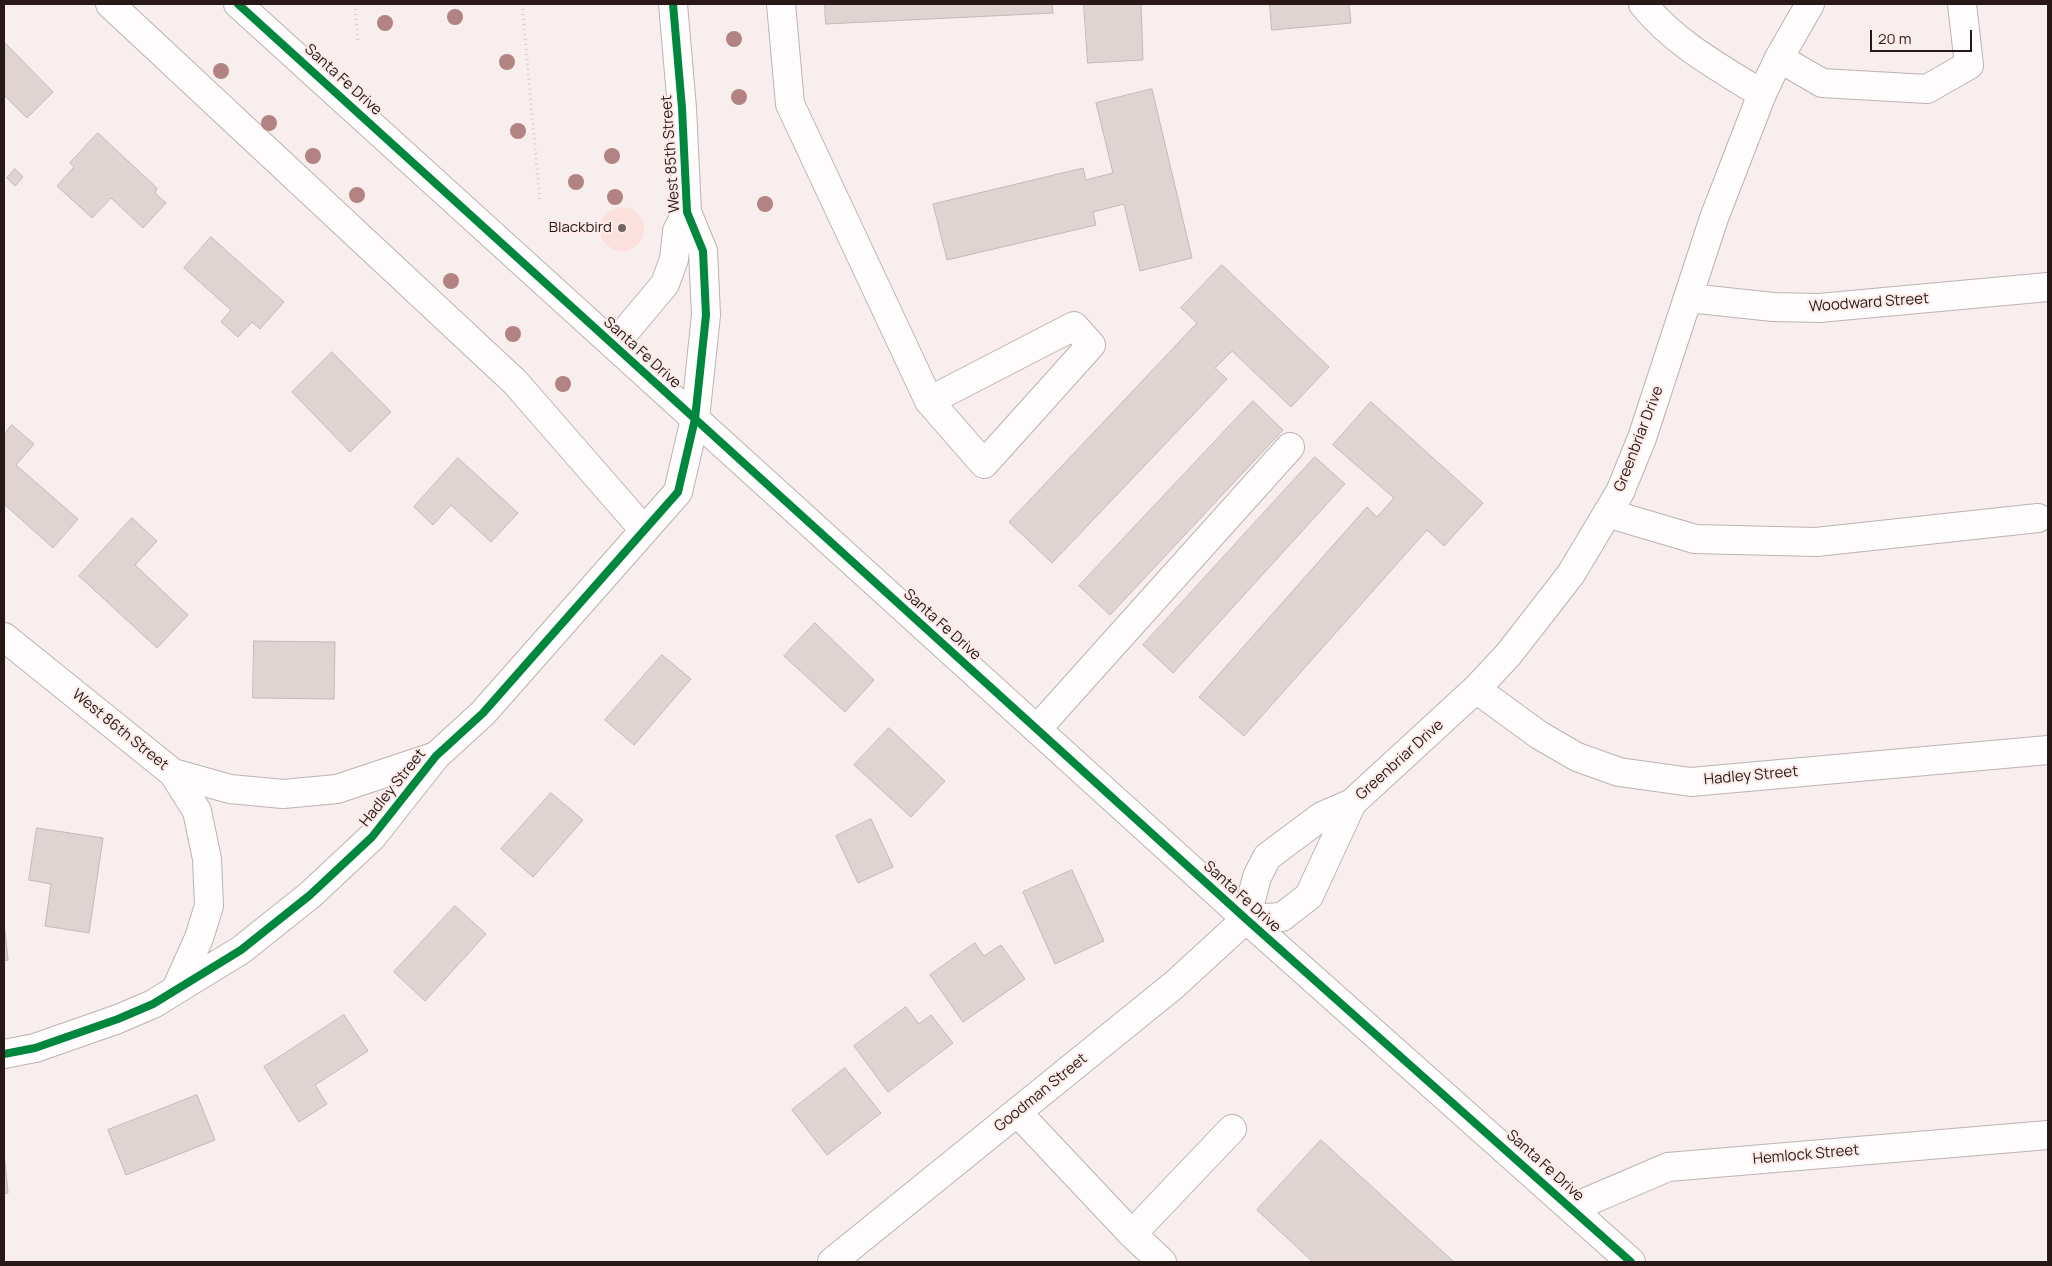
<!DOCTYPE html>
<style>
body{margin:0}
#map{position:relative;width:2052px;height:1266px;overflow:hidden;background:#f8eeee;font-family:Manrope,sans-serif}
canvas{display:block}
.frame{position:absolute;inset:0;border:5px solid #281918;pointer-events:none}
.scale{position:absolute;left:1870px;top:30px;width:102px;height:22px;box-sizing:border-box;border:2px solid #281918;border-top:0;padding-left:6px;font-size:15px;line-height:18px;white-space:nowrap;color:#281918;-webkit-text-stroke:4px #fdebe9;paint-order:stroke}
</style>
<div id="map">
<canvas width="2052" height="1266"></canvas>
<div class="frame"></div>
<div class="scale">20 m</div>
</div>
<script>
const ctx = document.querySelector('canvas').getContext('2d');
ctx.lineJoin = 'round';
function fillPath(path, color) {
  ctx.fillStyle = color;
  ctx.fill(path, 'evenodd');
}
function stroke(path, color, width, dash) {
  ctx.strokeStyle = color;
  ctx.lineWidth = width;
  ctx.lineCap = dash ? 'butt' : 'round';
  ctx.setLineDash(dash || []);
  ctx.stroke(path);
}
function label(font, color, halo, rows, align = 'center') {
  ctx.font = font + ' Manrope,sans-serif';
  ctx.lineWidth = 4;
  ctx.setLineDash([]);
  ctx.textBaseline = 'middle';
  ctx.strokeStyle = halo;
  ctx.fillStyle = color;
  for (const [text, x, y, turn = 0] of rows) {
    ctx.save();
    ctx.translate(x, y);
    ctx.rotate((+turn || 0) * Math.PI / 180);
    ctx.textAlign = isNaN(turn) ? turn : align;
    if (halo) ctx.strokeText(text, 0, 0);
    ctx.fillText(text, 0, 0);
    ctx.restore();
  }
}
const green = new Path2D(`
 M600 229a22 22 0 1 1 44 0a22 22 0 1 1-44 0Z`);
const building = new Path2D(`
 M 825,4 L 1052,4 L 1053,13 L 826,24 Z
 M 1084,4 L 1141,4 L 1143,60 L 1088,63 Z
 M 1270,4 L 1349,4 L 1351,23 L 1272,30 Z
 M 4,42 L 53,92 L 27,118 L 4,95 Z
 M 1152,89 L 1192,258 L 1140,271 L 1124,204 L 1093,212 L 1096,225 L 947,260 L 933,204 L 1083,168 L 1086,180 L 1113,173 L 1096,103 Z
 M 98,133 L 157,188 L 155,193 L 166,203 L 143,228 L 111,198 L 92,218 L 57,186 L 74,167 L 70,163 Z
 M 15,169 L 23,177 L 15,186 L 7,178 Z
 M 211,237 L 284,302 L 260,329 L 252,322 L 238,337 L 221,322 L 231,310 L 184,268 Z
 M 1222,265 L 1329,367 L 1291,407 L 1232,351 L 1215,368 L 1227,379 L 1052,563 L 1009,522 L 1197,323 L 1181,308 Z
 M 332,352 L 391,412 L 350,452 L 292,392 Z
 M 1253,401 L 1283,430 L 1110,615 L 1079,586 Z
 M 1371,402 L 1483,503 L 1444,546 L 1427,530 L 1244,736 L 1199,697 L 1367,507 L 1377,517 L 1394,498 L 1333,445 Z
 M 12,425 L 34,444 L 16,465 L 78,519 L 53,548 L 4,504 L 4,435 Z
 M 1315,457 L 1345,484 L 1173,673 L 1143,645 Z
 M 458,458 L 518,513 L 491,542 L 451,505 L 433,525 L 414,507 Z
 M 132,518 L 157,541 L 135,565 L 188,615 L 157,648 L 79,576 Z
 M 815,623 L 874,680 L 845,712 L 784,656 Z
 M 254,641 L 335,642 L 334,699 L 253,698 Z
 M 662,655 L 691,679 L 634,745 L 605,720 Z
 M 889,728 L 945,781 L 911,817 L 854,765 Z
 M 551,793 L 583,820 L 533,877 L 501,849 Z
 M 871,819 L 893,867 L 858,883 L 836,836 Z
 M 37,828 L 103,838 L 89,933 L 45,926 L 51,884 L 29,880 Z
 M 1072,870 L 1104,941 L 1055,964 L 1023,892 Z
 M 455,906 L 486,934 L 425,1001 L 394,972 Z
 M 4,922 L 8,960 L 4,961 Z
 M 975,943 L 984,956 L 1001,945 L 1025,979 L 963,1022 L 930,975 Z
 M 906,1007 L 919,1024 L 931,1015 L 953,1043 L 888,1092 L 854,1046 Z
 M 344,1015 L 368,1051 L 315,1085 L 327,1104 L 299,1122 L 264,1067 Z
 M 845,1068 L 881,1113 L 827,1155 L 792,1110 Z
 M 197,1095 L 215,1140 L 126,1175 L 108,1130 Z
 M 1321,1140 L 1454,1262 L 1313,1262 L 1257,1210 Z
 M 4,1152 L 8,1193 L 4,1194 Z`);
const path = new Path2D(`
 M 355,4 L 358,41
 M 522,4 L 540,202`);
const minor = new Path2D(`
 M 110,4 L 515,382 L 644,530
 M 781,4 L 790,104 L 929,401 L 984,464 L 1091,345 L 1074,326 L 929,401
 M 1643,4 C 1674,43 1720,68 1762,94
 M 1779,58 L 1822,83 L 1927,89 L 1969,65 L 1962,4
 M 1689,298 L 1773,307 L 1819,308 L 2048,287
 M 614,345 L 665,284 L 674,259 L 677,231 L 687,212
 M 1607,513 L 1695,539 L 1816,542 L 2038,518
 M 4,637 L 173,773 L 197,811 L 207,859 L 209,906 L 199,938 L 176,989
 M 1476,689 L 1539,735 L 1577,757 L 1619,772 L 1691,782 L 2048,750
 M 1037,729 L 1290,447
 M 173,773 L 230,789 L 283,794 L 337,789 L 436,756
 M 1246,919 L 1257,877 L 1267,857 L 1322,816 L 1352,803 L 1476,689 L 1508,655 L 1571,574 L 1620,492 L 1642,438 L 1714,218 L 1762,94 L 1779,58 L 1810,4
 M 1246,919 L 1282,917 L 1309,896 L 1352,803
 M 4,1054 L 35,1048 L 118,1019 L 153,1004 L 241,950 L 310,895 L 372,837 L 436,756 L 483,713 L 678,492 L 695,419 L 706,315 L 703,251 L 687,212 L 682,108 L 673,4
 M 1017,1112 L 1132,1234 L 1162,1262
 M 1572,1208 L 1668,1167 L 2048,1135
 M 1132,1234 L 1232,1129
 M 832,1262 L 1174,985 L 1246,919`);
const major = new Path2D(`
 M 238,4 L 1246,919 L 1631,1262`);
const cycleway = new Path2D(`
 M 238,4 L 1246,919 L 1631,1262
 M 4,1054 L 35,1048 L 118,1019 L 153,1004 L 241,950 L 310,895 L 372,837 L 436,756 L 483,713 L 678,492 L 695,419 L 706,315 L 703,251 L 687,212 L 682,108 L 673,4`);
const trees = [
 [455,17],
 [385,23],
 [734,39],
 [507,62],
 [221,71],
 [739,97],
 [269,123],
 [518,131],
 [313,156],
 [612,156],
 [576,182],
 [357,195],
 [615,197],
 [765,204],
 [451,281],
 [513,334],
 [563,384]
];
const markers = [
 [622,228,5,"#716463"]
];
const streetNames = [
 ["Santa Fe Drive",343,80,42],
 ["West 85th Street",671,154,-94],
 ["Woodward Street",1869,303,-4],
 ["Santa Fe Drive",642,353,42],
 ["Greenbriar Drive",1639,439,-69],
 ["Santa Fe Drive",942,625,42],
 ["West 86th Street",120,730,39],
 ["Greenbriar Drive",1400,760,-42],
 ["Hadley Street",1751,776,-5],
 ["Hadley Street",393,788,-51],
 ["Santa Fe Drive",1242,897,42],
 ["Goodman Street",1041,1093,-39],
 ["Hemlock Street",1806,1155,-5],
 ["Santa Fe Drive",1545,1166,42]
];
const poiNames = [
 ["Blackbird",612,228]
];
fillPath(green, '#fbe0de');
fillPath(building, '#e0d4d3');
stroke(building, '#c4b8b8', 1);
stroke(minor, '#beb2b2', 30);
stroke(major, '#beb2b2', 30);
stroke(path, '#d1cdcc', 3, [1, 4]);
stroke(minor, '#fefcfc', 28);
stroke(major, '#fefcfc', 28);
stroke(cycleway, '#00873e', 8);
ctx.fillStyle = '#b28382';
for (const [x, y] of trees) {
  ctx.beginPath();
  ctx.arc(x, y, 8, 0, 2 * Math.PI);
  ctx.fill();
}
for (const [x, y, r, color] of markers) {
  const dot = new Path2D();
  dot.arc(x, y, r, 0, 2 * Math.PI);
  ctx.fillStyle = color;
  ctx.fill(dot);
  stroke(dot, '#fdebe9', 2);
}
label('15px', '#281918', '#fdebe9', streetNames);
label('15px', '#281918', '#fdebe9', poiNames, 'right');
</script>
